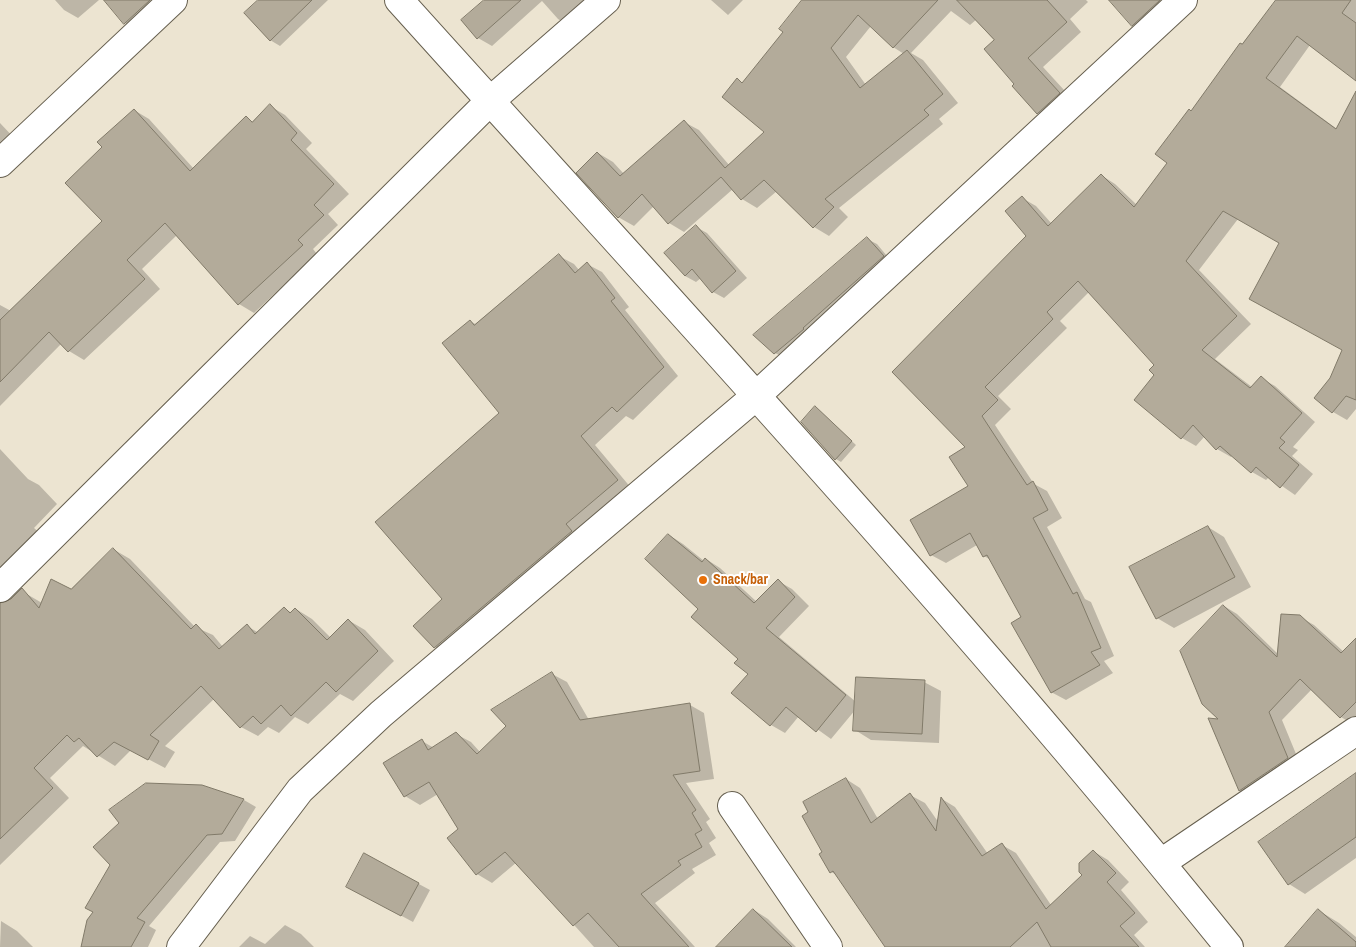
<!DOCTYPE html>
<style>
body{margin:0}
canvas{display:block;background:#ece4d1}
</style>
<canvas width="1356" height="947"></canvas>
<script>
const ctx = document.querySelector('canvas').getContext('2d');
ctx.lineJoin = 'round';
function fillPath(path, color) {
  ctx.fillStyle = color;
  ctx.fill(path, 'evenodd');
}
function stroke(path, color, width, dash) {
  ctx.strokeStyle = color;
  ctx.lineWidth = width;
  ctx.lineCap = dash ? 'butt' : 'round';
  ctx.setLineDash(dash || []);
  ctx.stroke(path);
}
function label(font, color, halo, rows, align = 'center') {
  ctx.font = font + ' "Archivo Narrow",sans-serif';
  ctx.lineWidth = 4;
  ctx.setLineDash([]);
  ctx.textBaseline = 'middle';
  ctx.strokeStyle = halo;
  ctx.fillStyle = color;
  for (const [text, x, y, turn = 0] of rows) {
    ctx.save();
    ctx.translate(x, y);
    ctx.rotate((+turn || 0) * Math.PI / 180);
    ctx.textAlign = isNaN(turn) ? turn : align;
    if (halo) ctx.strokeText(text, 0, 0);
    ctx.fillText(text, 0, 0);
    ctx.restore();
  }
}
const shadow = new Path2D(`
 M 55,0 L 99,0 L 78,18 L 64,10 Z
 M 119,0 L 165,0 L 135,29 L 125,23 L 111,7 Z
 M 260,0 L 328,0 L 280,46 L 270,40 Z
 M 486,0 L 599,0 L 572,28 L 558,19 L 542,1 L 492,46 L 478,38 L 462,20 Z
 M 711,0 L 743,0 L 728,15 Z
 M 805,0 L 1086,0 L 1088,2 L 1070,19 L 1081,32 L 1043,67 L 1075,102 L 1053,122 L 1038,113 L 1016,84 L 996,40 L 977,19 L 970,25 L 951,11 L 911,53 L 923,60 L 958,103 L 939,119 L 943,124 L 839,208 L 848,217 L 829,236 L 814,227 L 777,191 L 757,208 L 742,199 L 733,189 L 684,232 L 669,223 L 654,206 L 634,226 L 618,217 L 598,153 L 613,162 L 624,174 L 684,122 L 699,130 L 730,166 L 766,132 L 737,80 L 743,83 L 785,32 ZM 871,26 L 893,47 L 904,54 L 866,85 L 846,57 Z
 M 1111,0 L 1176,0 L 1148,33 L 1133,25 Z
 M 1277,0 L 1356,0 L 1356,78 L 1310,45 L 1280,87 L 1337,129 L 1356,108 L 1356,409 L 1347,420 L 1333,412 L 1331,379 L 1343,350 L 1281,242 L 1238,219 L 1199,270 L 1251,324 L 1215,359 L 1252,387 L 1261,378 L 1275,386 L 1315,422 L 1293,447 L 1298,450 L 1292,456 L 1313,474 L 1295,495 L 1269,477 L 1266,480 L 1252,472 L 1233,455 L 1231,457 L 1217,449 L 1205,436 L 1196,446 L 1182,438 L 1135,400 L 1156,374 L 1156,365 L 1090,291 L 1060,321 L 1067,328 L 998,396 L 1011,409 L 995,425 L 1034,484 L 1047,491 L 1062,518 L 1047,527 L 1085,599 L 1091,602 L 1114,656 L 1104,661 L 1113,673 L 1066,700 L 1051,692 L 1022,618 L 991,560 L 984,556 L 977,545 L 946,563 L 931,555 L 970,486 L 967,447 L 1028,236 L 1022,198 L 1036,206 L 1052,224 L 1101,175 L 1115,184 L 1137,205 L 1169,162 L 1191,112 Z
 M 270,106 L 285,115 L 312,143 L 306,149 L 349,194 L 328,214 L 338,225 L 313,249 L 317,254 L 254,313 L 239,304 L 177,235 L 142,269 L 160,289 L 84,360 L 69,351 L 61,344 L 0,406 L 0,305 L 11,311 L 104,221 L 103,147 L 134,110 L 149,119 L 194,169 L 246,118 L 253,122 Z
 M 0,123 L 17,141 L 0,158 Z
 M 696,227 L 707,233 L 747,278 L 724,298 L 713,292 L 701,278 L 696,282 L 685,276 Z
 M 867,239 L 877,244 L 892,262 L 785,358 L 775,353 Z
 M 559,256 L 574,264 L 579,270 L 587,264 L 602,272 L 629,307 L 625,310 L 678,376 L 633,420 L 626,416 L 595,445 L 632,489 L 450,656 L 435,647 L 415,626 L 443,599 L 501,413 L 470,321 L 477,325 Z
 M 816,408 L 856,445 L 841,462 L 836,459 Z
 M 0,449 L 28,479 L 39,485 L 57,504 L 34,528 L 49,541 L 0,573 Z
 M 1208,527 L 1224,537 L 1251,587 L 1174,628 L 1157,618 Z
 M 669,535 L 683,544 L 704,561 L 706,559 L 720,568 L 757,602 L 778,581 L 792,589 L 809,606 L 779,637 L 856,702 L 924,682 L 941,691 L 939,743 L 871,740 L 855,730 L 856,709 L 831,739 L 799,716 L 785,733 L 771,725 L 749,674 L 700,609 Z
 M 113,549 L 130,559 L 195,627 L 213,635 L 223,647 L 247,626 L 259,633 L 284,608 L 292,613 L 296,609 L 312,619 L 331,638 L 348,620 L 365,630 L 394,661 L 353,701 L 340,694 L 308,724 L 295,717 L 279,733 L 268,727 L 258,736 L 241,727 L 214,699 L 165,746 L 175,752 L 165,768 L 131,750 L 115,766 L 83,746 L 50,778 L 69,798 L 0,865 L 0,616 L 25,593 L 42,603 L 71,590 Z
 M 1224,606 L 1237,614 L 1278,654 L 1300,617 L 1314,625 L 1344,652 L 1356,640 L 1356,723 L 1354,725 L 1341,717 L 1312,689 L 1282,720 L 1301,766 L 1253,798 L 1240,791 L 1210,720 L 1222,720 Z
 M 552,674 L 567,682 L 589,720 L 690,705 L 704,713 L 714,779 L 686,783 L 710,819 L 706,822 L 716,838 L 709,843 L 716,855 L 692,869 L 695,873 L 655,903 L 695,947 L 594,947 L 517,862 L 492,883 L 477,874 L 460,829 L 438,794 L 420,805 L 405,796 L 385,764 L 422,741 L 434,748 L 456,734 L 471,742 L 480,752 L 508,726 Z
 M 1356,774 L 1356,858 L 1305,894 L 1289,884 Z
 M 846,779 L 860,788 L 878,819 L 910,795 L 925,803 L 939,823 L 942,799 L 955,807 L 988,854 L 1002,845 L 1016,853 L 1051,905 L 1084,875 L 1093,851 L 1108,860 L 1129,882 L 1121,890 L 1148,922 L 1134,935 L 1145,947 L 887,947 L 837,875 L 831,872 L 824,853 Z
 M 244,800 L 256,807 L 235,841 L 220,842 L 149,926 L 156,930 L 148,947 L 83,947 L 112,865 Z
 M 365,855 L 430,890 L 413,922 L 359,893 Z
 M 754,910 L 768,919 L 796,947 L 717,947 Z
 M 1318,910 L 1339,923 L 1356,937 L 1356,947 Z
 M 1,921 L 17,931 L 33,947 L 0,947 Z
 M 285,925 L 301,934 L 314,947 L 239,947 L 250,936 L 265,944 Z`);
const building = new Path2D(`
 M 104,0 L 150,0 L 124,24 Z
 M 258,0 L 312,0 L 270,41 L 244,13 Z
 M 484,0 L 521,0 L 477,39 L 461,20 Z
 M 802,0 L 938,0 L 893,48 L 858,15 L 831,48 L 860,88 L 907,50 L 943,94 L 924,110 L 929,115 L 825,199 L 834,207 L 813,228 L 764,180 L 741,200 L 721,177 L 668,224 L 642,194 L 618,218 L 576,173 L 597,152 L 620,176 L 684,120 L 725,168 L 764,132 L 722,97 L 737,78 L 742,83 L 783,32 L 779,29 Z
 M 957,0 L 1047,0 L 1067,22 L 1028,58 L 1060,93 L 1037,114 L 1012,86 L 1014,84 L 984,49 L 994,40 Z
 M 1109,0 L 1160,0 L 1132,26 Z
 M 1276,0 L 1351,0 L 1342,13 L 1356,23 L 1356,81 L 1297,36 L 1266,78 L 1336,129 L 1356,91 L 1356,400 L 1346,396 L 1332,413 L 1314,398 L 1330,378 L 1342,350 L 1249,299 L 1279,243 L 1223,211 L 1186,261 L 1237,316 L 1202,350 L 1250,388 L 1261,376 L 1302,413 L 1280,438 L 1285,442 L 1279,448 L 1299,465 L 1280,488 L 1256,467 L 1251,473 L 1220,446 L 1216,450 L 1193,425 L 1181,439 L 1134,400 L 1154,375 L 1149,370 L 1154,365 L 1078,281 L 1047,312 L 1053,319 L 985,387 L 998,400 L 982,416 L 1027,485 L 1033,481 L 1048,510 L 1033,518 L 1073,594 L 1077,592 L 1101,648 L 1091,652 L 1100,665 L 1051,693 L 1011,623 L 1021,617 L 987,555 L 983,557 L 970,533 L 930,556 L 910,520 L 968,486 L 949,457 L 965,447 L 892,372 L 1026,236 L 1005,211 L 1022,196 L 1048,226 L 1101,174 L 1134,207 L 1167,163 L 1155,154 L 1189,109 L 1191,111 L 1240,43 L 1242,44 Z
 M 270,104 L 297,133 L 291,140 L 334,184 L 314,205 L 324,215 L 298,240 L 303,245 L 238,305 L 165,223 L 127,260 L 145,279 L 68,352 L 49,332 L 0,382 L 0,320 L 102,221 L 65,183 L 102,147 L 97,142 L 134,109 L 190,171 L 246,116 L 252,122 Z
 M 696,225 L 736,271 L 712,293 L 692,269 L 685,276 L 664,253 Z
 M 867,237 L 884,256 L 803,328 L 804,329 L 774,354 L 753,335 Z
 M 559,254 L 575,273 L 587,262 L 615,298 L 611,301 L 664,367 L 617,412 L 612,407 L 581,436 L 618,480 L 566,524 L 572,531 L 434,648 L 413,626 L 442,599 L 375,522 L 499,413 L 442,343 L 470,320 L 474,325 Z
 M 815,406 L 852,441 L 835,460 L 801,422 Z
 M 1208,526 L 1235,577 L 1156,619 L 1129,567 Z
 M 668,534 L 702,562 L 705,558 L 754,603 L 778,579 L 795,597 L 766,628 L 846,695 L 816,732 L 786,707 L 770,726 L 731,693 L 748,674 L 734,663 L 738,659 L 691,617 L 698,609 L 645,559 Z
 M 113,548 L 191,629 L 196,624 L 219,649 L 247,624 L 255,634 L 284,607 L 290,613 L 295,608 L 327,640 L 348,619 L 378,651 L 336,692 L 326,682 L 291,716 L 281,705 L 261,724 L 253,716 L 240,728 L 201,686 L 150,735 L 159,741 L 148,760 L 114,742 L 97,757 L 79,738 L 74,742 L 67,735 L 34,768 L 53,788 L 0,839 L 0,603 L 11,599 L 22,588 L 39,608 L 51,579 L 71,589 Z
 M 1223,605 L 1277,657 L 1281,614 L 1300,615 L 1341,653 L 1356,638 L 1356,702 L 1340,718 L 1300,679 L 1269,712 L 1288,758 L 1239,791 L 1208,718 L 1218,719 L 1202,704 L 1180,651 Z
 M 552,672 L 580,720 L 690,703 L 700,771 L 673,775 L 696,810 L 692,813 L 702,830 L 695,834 L 702,847 L 678,861 L 681,865 L 641,894 L 689,947 L 619,947 L 588,913 L 573,926 L 505,852 L 476,875 L 447,838 L 458,829 L 429,782 L 404,797 L 383,763 L 422,739 L 428,750 L 456,732 L 477,754 L 506,726 L 491,710 Z
 M 856,677 L 925,680 L 922,734 L 853,731 Z
 M 1356,773 L 1356,837 L 1288,885 L 1258,842 Z
 M 846,778 L 871,823 L 910,793 L 936,831 L 941,797 L 982,856 L 1002,843 L 1046,909 L 1082,875 L 1079,872 L 1079,863 L 1093,850 L 1116,873 L 1107,882 L 1135,913 L 1120,926 L 1139,947 L 1051,947 L 1037,922 L 1010,947 L 885,947 L 833,871 L 830,873 L 819,854 L 822,852 L 802,816 L 808,812 L 803,802 Z
 M 146,783 L 202,785 L 244,799 L 222,834 L 207,835 L 137,918 L 145,922 L 131,947 L 81,947 L 87,920 L 93,912 L 85,908 L 110,865 L 93,847 L 119,823 L 109,810 Z
 M 364,853 L 419,883 L 401,916 L 346,887 Z
 M 753,909 L 792,947 L 716,947 Z
 M 1318,909 L 1356,942 L 1356,947 L 1285,947 Z`);
const minor = new Path2D(`
 M 399,0 C 680,312 966,620 1229,947
 M 0,163 L 173,0
 M 0,588 L 490,101 L 606,0
 M 732,806 L 828,947
 M 1161,863 L 1356,731
 M 181,947 L 300,790 L 381,714 L 756,396 L 1183,0`);
const markers = [
 [703,580,5,"#e8710a"]
];
const foodNames = [
 ["Snack/bar",713,580]
];
fillPath(shadow, '#0003');
fillPath(building, '#b3ab9a');
stroke(building, '#817a69', 1);
stroke(minor, '#665f4f', 30);
stroke(minor, '#fff', 28);
for (const [x, y, r, color] of markers) {
  const dot = new Path2D();
  dot.arc(x, y, r, 0, 2 * Math.PI);
  ctx.fillStyle = color;
  ctx.fill(dot);
  stroke(dot, '#fff', 2);
}
label('bold 14px', '#c56008', '#fff', foodNames, 'left');
</script>
